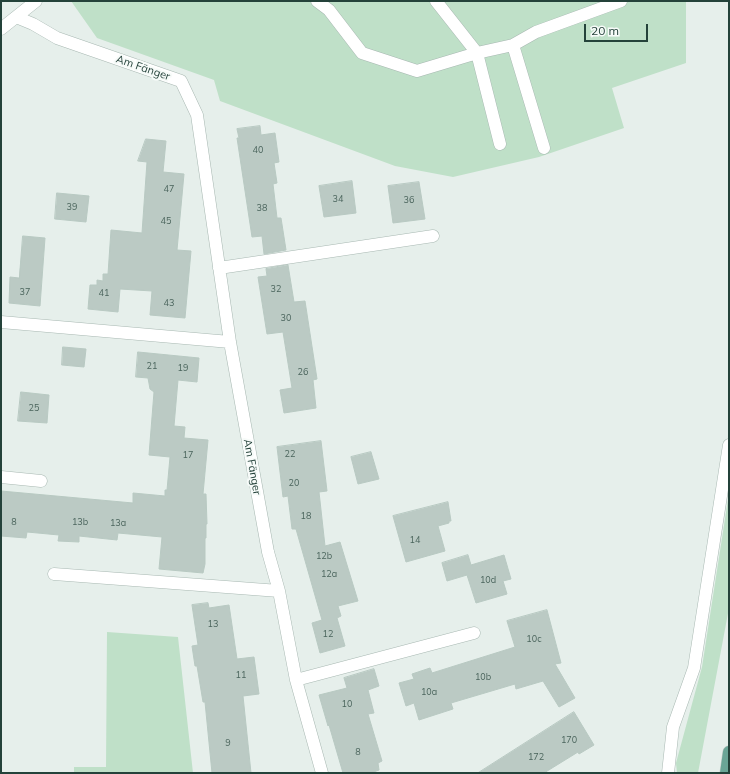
<!DOCTYPE html>
<meta charset="utf-8">
<style>
body{margin:0}
#map{position:relative;width:730px;height:774px;overflow:hidden;background:#e6efeb;font-family:Mulish,sans-serif}
canvas{display:block}
.frame{position:absolute;inset:0;border:2px solid #24423a;pointer-events:none}
.scale{position:absolute;left:584px;top:24px;width:64px;height:18px;box-sizing:border-box;border:2px solid #24423a;border-top:0;padding-left:5px;font-size:12px;line-height:14px;white-space:nowrap;color:#24423a;-webkit-text-stroke:3px #f7fbf9;paint-order:stroke}
</style>
<div id="map">
<canvas width="730" height="774"></canvas>
<div class="frame"></div>
<div class="scale">20 m</div>
</div>
<script>
const ctx = document.querySelector('canvas').getContext('2d');
ctx.lineJoin = 'round';
function fillPath(path, color) {
  ctx.fillStyle = color;
  ctx.fill(path, 'evenodd');
}
function stroke(path, color, width, dash) {
  ctx.strokeStyle = color;
  ctx.lineWidth = width;
  ctx.lineCap = dash ? 'butt' : 'round';
  ctx.setLineDash(dash || []);
  ctx.stroke(path);
}
function label(font, color, halo, rows, align = 'center') {
  ctx.font = font + ' Mulish,sans-serif';
  ctx.lineWidth = 4;
  ctx.setLineDash([]);
  ctx.textBaseline = 'middle';
  ctx.strokeStyle = halo;
  ctx.fillStyle = color;
  for (const [text, x, y, turn = 0] of rows) {
    ctx.save();
    ctx.translate(x, y);
    ctx.rotate((+turn || 0) * Math.PI / 180);
    ctx.textAlign = isNaN(turn) ? turn : align;
    if (halo) ctx.strokeText(text, 0, 0);
    ctx.fillText(text, 0, 0);
    ctx.restore();
  }
}
const green = new Path2D(`
 M 71,1 L 686,1 L 686,63 L 612,88 L 624,128 L 539,157 L 453,177 L 395,166 L 220,101 L 214,80 L 97,38 Z
 M 729,493 L 729,608 L 698,773 L 677,773 L 676,763 L 702,667 Z
 M 107,632 L 178,637 L 193,773 L 74,773 L 74,767 L 106,767 Z`);
const building = new Path2D(`
 M 260,126 L 261,135 L 275,133 L 279,162 L 274,163 L 277,183 L 273,184 L 277,218 L 281,218 L 286,250 L 264,254 L 262,236 L 252,237 L 237,138 L 239,138 L 237,129 Z
 M 146,139 L 166,141 L 163,172 L 184,174 L 177,250 L 191,251 L 185,318 L 150,315 L 152,291 L 120,289 L 118,312 L 88,309 L 90,285 L 97,285 L 97,280 L 103,281 L 103,274 L 108,274 L 111,230 L 142,233 L 147,162 L 138,161 Z
 M 352,181 L 356,213 L 324,217 L 319,186 Z
 M 419,182 L 425,219 L 393,223 L 388,186 Z
 M 57,193 L 89,196 L 86,222 L 55,219 Z
 M 23,236 L 45,238 L 40,306 L 9,303 L 10,277 L 19,278 Z
 M 288,265 L 294,302 L 305,301 L 317,379 L 313,380 L 316,408 L 284,413 L 280,390 L 292,388 L 283,332 L 267,334 L 258,277 L 267,276 L 266,269 Z
 M 63,347 L 86,349 L 84,367 L 62,365 Z
 M 138,352 L 199,358 L 197,382 L 178,380 L 174,426 L 185,427 L 184,438 L 208,440 L 203,494 L 206,494 L 207,524 L 206,524 L 206,538 L 205,538 L 205,564 L 203,573 L 159,569 L 162,537 L 118,533 L 117,540 L 79,536 L 79,542 L 58,541 L 59,535 L 27,532 L 26,538 L 1,536 L 1,491 L 133,503 L 133,493 L 165,496 L 165,490 L 167,490 L 170,457 L 149,455 L 154,392 L 150,389 L 148,378 L 136,377 Z
 M 21,392 L 49,395 L 47,423 L 18,421 Z
 M 321,441 L 327,491 L 319,492 L 325,546 L 340,542 L 358,601 L 338,606 L 341,616 L 337,618 L 345,646 L 320,653 L 312,623 L 322,620 L 296,529 L 292,529 L 288,496 L 283,497 L 277,447 Z
 M 371,452 L 379,479 L 358,484 L 351,457 Z
 M 448,502 L 451,521 L 449,521 L 449,523 L 438,526 L 445,551 L 406,562 L 393,516 Z
 M 468,555 L 471,565 L 504,555 L 511,579 L 503,581 L 507,594 L 476,603 L 467,575 L 447,581 L 442,563 Z
 M 208,603 L 209,608 L 229,605 L 237,659 L 254,657 L 259,694 L 243,696 L 251,773 L 212,773 L 205,702 L 203,702 L 197,666 L 195,666 L 192,646 L 198,645 L 192,605 Z
 M 547,610 L 561,663 L 555,664 L 575,698 L 559,707 L 543,681 L 516,689 L 515,684 L 451,703 L 453,709 L 419,720 L 414,703 L 406,706 L 399,683 L 414,679 L 412,674 L 430,668 L 432,673 L 515,647 L 507,621 Z
 M 374,669 L 379,686 L 368,690 L 374,713 L 368,714 L 382,761 L 378,763 L 379,770 L 371,773 L 343,773 L 329,725 L 328,726 L 319,695 L 347,688 L 344,678 Z
 M 574,712 L 594,745 L 579,754 L 578,752 L 544,773 L 478,773 Z`);
const minor = new Path2D(`
 M 317,1 L 329,10 L 362,53 L 417,71 L 477,53 L 436,1
 M 16,17 L 33,24 L 57,38 L 181,81 L 197,115 L 230,342 L 268,552 L 279,591 L 296,680 L 322,773
 M 1,29 L 36,1
 M 513,45 L 544,148
 M 500,144 L 477,53 L 513,45 L 536,32 L 621,1
 M 219,268 L 433,236
 M 1,322 L 230,342
 M 1,477 L 41,481
 M 54,574 L 279,591
 M 296,680 L 474,633
 M 668,773 L 673,727 L 694,668 L 729,445`);
const major = new Path2D(`
 M 726,773 L 729,752`);
const numberNames = [
 ["40",258,150],
 ["47",169,189],
 ["34",338,199],
 ["36",409,200],
 ["39",72,207],
 ["38",262,208],
 ["45",166,221],
 ["32",276,289],
 ["37",25,292],
 ["41",104,293],
 ["43",169,303],
 ["30",286,318],
 ["21",152,366],
 ["19",183,368],
 ["26",303,372],
 ["25",34,408],
 ["22",290,454],
 ["17",188,455],
 ["20",294,483],
 ["18",306,516],
 ["8",14,522],
 ["13b",80,522],
 ["13a",118,523],
 ["14",415,540],
 ["12b",324,556],
 ["12a",329,574],
 ["10d",488,580],
 ["13",213,624],
 ["12",328,634],
 ["10c",534,639],
 ["11",241,675],
 ["10b",483,677],
 ["10a",429,692],
 ["10",347,704],
 ["170",569,740],
 ["9",228,743],
 ["8",358,752],
 ["172",536,757]
];
const streetNames = [
 ["Am Fänger",143,68,19],
 ["Am Fänger",252,467,80]
];
fillPath(green, '#bfe0c8');
fillPath(building, '#bbcac4');
stroke(building, '#b8c9c2', 1);
stroke(minor, '#a8b8b2', 13);
stroke(major, '#c2cac8', 13);
stroke(minor, '#fff', 12);
stroke(major, '#6aa596', 12);
label('9px', '#4a645c', null, numberNames);
label('11px', '#24423a', '#f7fbf9', streetNames);
</script>
